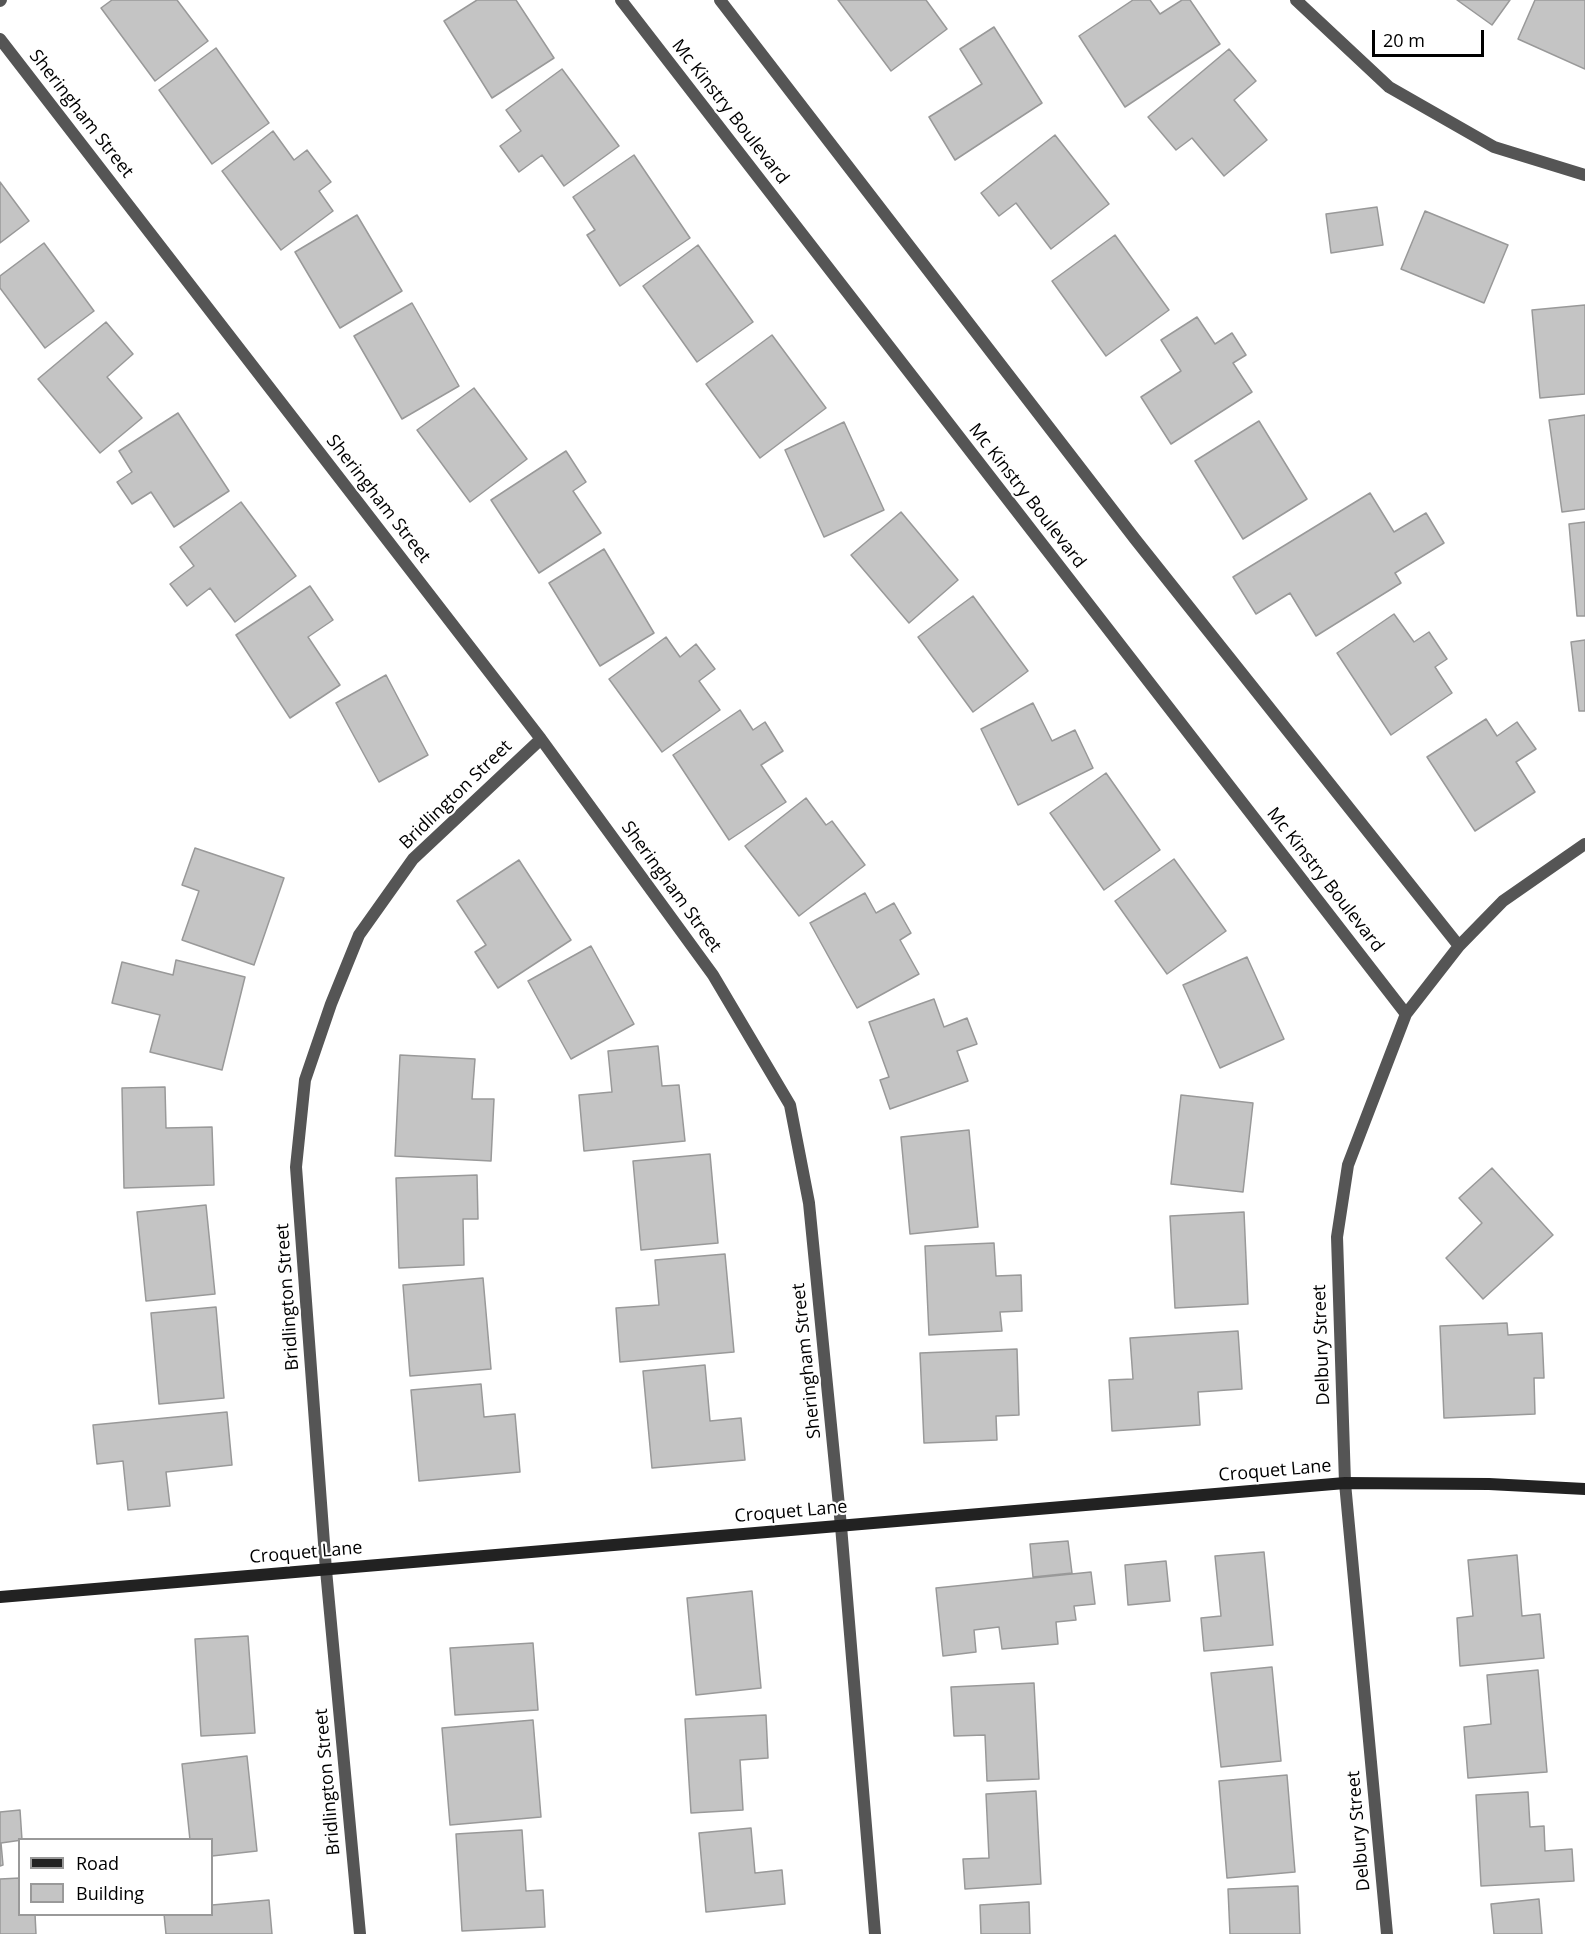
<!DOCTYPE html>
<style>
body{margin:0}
#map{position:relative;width:1585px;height:1934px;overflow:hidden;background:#fff;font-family:"Open Sans",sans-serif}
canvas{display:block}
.legend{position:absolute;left:18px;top:1838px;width:195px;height:78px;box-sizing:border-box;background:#fff;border:2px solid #999;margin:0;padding:8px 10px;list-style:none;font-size:18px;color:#000}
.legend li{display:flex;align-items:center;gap:12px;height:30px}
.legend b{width:30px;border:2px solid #999}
.scale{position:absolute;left:1372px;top:30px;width:112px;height:27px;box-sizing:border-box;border:3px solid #000;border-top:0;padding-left:8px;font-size:18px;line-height:21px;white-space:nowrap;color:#000;-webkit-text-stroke:4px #fff;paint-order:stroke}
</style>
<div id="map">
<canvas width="1585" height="1934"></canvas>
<ul class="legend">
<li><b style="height:8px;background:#222"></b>Road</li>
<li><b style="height:16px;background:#c4c4c4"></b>Building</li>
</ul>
<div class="scale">20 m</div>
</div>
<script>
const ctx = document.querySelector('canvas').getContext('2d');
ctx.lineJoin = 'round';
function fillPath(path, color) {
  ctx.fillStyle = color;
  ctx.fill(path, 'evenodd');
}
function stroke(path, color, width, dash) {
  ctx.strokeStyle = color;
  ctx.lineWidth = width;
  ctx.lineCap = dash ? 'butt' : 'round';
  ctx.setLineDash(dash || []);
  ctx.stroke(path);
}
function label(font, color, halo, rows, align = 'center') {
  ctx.font = font + ' "Open Sans",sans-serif';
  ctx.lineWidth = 4.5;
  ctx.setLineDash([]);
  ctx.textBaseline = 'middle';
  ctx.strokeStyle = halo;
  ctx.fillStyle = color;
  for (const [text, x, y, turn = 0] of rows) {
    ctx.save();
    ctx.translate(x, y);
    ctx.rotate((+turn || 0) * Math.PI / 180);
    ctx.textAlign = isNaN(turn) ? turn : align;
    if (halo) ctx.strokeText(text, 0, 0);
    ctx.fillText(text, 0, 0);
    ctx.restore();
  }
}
const building = new Path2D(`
 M 112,0 L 177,0 L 208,41 L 155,81 L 101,8 Z
 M 477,0 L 516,0 L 554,58 L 492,98 L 444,21 Z
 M 838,0 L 926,0 L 947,29 L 891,71 Z
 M 1133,0 L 1150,0 L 1160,14 L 1182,0 L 1190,0 L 1220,44 L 1125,107 L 1079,36 Z
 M 1457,0 L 1510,0 L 1492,25 Z
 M 1535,0 L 1585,0 L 1585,69 L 1518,39 Z
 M 994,27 L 1042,103 L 955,160 L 929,117 L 982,84 L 960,49 Z
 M 216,48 L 269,123 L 212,164 L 159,90 Z
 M 1229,49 L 1256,81 L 1234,100 L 1267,140 L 1224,176 L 1192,138 L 1176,150 L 1148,117 Z
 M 562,69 L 619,146 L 564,186 L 542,155 L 519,172 L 500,146 L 521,131 L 506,110 Z
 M 273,131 L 294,160 L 307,150 L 331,182 L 319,191 L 333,211 L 281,250 L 222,171 Z
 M 1055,135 L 1109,204 L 1051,249 L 1016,203 L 999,216 L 981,193 Z
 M 634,155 L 690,238 L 620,286 L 587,235 L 595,230 L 573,197 Z
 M 0,182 L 29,221 L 0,243 Z
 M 1377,207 L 1383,245 L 1331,253 L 1326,214 Z
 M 1425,211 L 1508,245 L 1484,303 L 1401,269 Z
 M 357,215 L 402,291 L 340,328 L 295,252 Z
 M 1115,235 L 1169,310 L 1106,356 L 1052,281 Z
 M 44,243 L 94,311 L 45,348 L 0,288 L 0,276 Z
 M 698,245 L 753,322 L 697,362 L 643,286 Z
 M 412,303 L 459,386 L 402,419 L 354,336 Z
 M 1585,305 L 1585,394 L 1540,398 L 1532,310 Z
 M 1197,317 L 1215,344 L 1232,333 L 1246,355 L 1233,363 L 1252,392 L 1171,444 L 1141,397 L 1181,371 L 1161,340 Z
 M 106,322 L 133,354 L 107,377 L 142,418 L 100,453 L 38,379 Z
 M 772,335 L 826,408 L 760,458 L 706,384 Z
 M 474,388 L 527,459 L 470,502 L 417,430 Z
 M 178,413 L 229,491 L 174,527 L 151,492 L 132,504 L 117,482 L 132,472 L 119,451 Z
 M 1585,415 L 1585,509 L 1562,512 L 1549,420 Z
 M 1259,421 L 1307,499 L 1243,539 L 1195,461 Z
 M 844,422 L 884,510 L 824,537 L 785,450 Z
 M 566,451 L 586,482 L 573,491 L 601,533 L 539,573 L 491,500 Z
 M 1370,493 L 1394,532 L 1426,513 L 1444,543 L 1395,573 L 1401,583 L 1316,636 L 1290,593 L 1256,614 L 1233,577 Z
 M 241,502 L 296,576 L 235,622 L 210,588 L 187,606 L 170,584 L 194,566 L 180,547 Z
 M 901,512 L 958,580 L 909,623 L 851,555 Z
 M 1585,522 L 1585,616 L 1577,616 L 1569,524 Z
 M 604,549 L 654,633 L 600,666 L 549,583 Z
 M 310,586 L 333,620 L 308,637 L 340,685 L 290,718 L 236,635 Z
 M 973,596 L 1028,671 L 973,712 L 918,637 Z
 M 1394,614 L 1414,642 L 1429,632 L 1447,659 L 1435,667 L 1452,693 L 1391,735 L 1337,653 Z
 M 666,637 L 680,657 L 696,644 L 715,669 L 699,681 L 720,710 L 662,752 L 609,679 Z
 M 1585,640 L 1585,711 L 1579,711 L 1571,642 Z
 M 386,675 L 428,755 L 379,782 L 336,703 Z
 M 1033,703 L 1052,741 L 1075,730 L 1093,768 L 1018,805 L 981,729 Z
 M 740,710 L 753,730 L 765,722 L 783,751 L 761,765 L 786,802 L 729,840 L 673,755 Z
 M 1486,719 L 1497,736 L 1517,722 L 1536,749 L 1516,762 L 1535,792 L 1475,831 L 1427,757 Z
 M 1106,773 L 1160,850 L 1104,890 L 1050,813 Z
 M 806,798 L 826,825 L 832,821 L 865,865 L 799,916 L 745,846 Z
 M 195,848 L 284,878 L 254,965 L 182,940 L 199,891 L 182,885 Z
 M 1174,859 L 1226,931 L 1167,974 L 1115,901 Z
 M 519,860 L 571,940 L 498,988 L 475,952 L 486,945 L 457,901 Z
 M 865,893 L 876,913 L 894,903 L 911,933 L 900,940 L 919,974 L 857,1008 L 810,923 Z
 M 591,946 L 634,1024 L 571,1059 L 528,981 Z
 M 1247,957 L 1284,1039 L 1220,1068 L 1183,985 Z
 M 176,960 L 245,977 L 222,1070 L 150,1052 L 160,1015 L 112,1003 L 122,962 L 173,975 Z
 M 934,999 L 944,1027 L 967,1018 L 977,1044 L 957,1051 L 968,1081 L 890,1109 L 880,1080 L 889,1077 L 869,1022 Z
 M 658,1046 L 662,1086 L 679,1085 L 685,1141 L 584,1151 L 579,1095 L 612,1092 L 608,1051 Z
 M 400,1055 L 475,1059 L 472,1099 L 494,1099 L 491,1161 L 395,1156 Z
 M 165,1087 L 166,1128 L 212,1127 L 214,1185 L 124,1188 L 122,1088 Z
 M 1181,1095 L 1253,1103 L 1243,1192 L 1171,1184 Z
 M 969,1130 L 978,1227 L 910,1234 L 901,1137 Z
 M 710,1154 L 718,1243 L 641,1250 L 633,1161 Z
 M 1492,1168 L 1553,1235 L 1483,1299 L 1446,1258 L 1482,1223 L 1459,1198 Z
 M 477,1175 L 478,1219 L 463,1219 L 464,1265 L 399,1268 L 396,1178 Z
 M 206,1205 L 215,1294 L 146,1301 L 137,1212 Z
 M 1244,1212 L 1248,1304 L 1175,1308 L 1170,1216 Z
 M 994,1243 L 996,1276 L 1021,1275 L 1022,1311 L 1000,1312 L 1002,1331 L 929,1335 L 925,1246 Z
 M 725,1254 L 734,1352 L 620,1362 L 616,1308 L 659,1305 L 655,1260 Z
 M 483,1278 L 491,1369 L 410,1376 L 403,1285 Z
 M 216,1307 L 224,1398 L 159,1404 L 151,1313 Z
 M 1507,1323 L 1508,1335 L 1542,1333 L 1544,1378 L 1534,1378 L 1535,1414 L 1444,1418 L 1440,1326 Z
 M 1238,1331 L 1242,1389 L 1198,1392 L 1200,1425 L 1112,1431 L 1109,1380 L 1133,1379 L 1130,1338 Z
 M 1017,1349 L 1019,1415 L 996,1416 L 997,1440 L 924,1443 L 920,1353 Z
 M 705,1365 L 710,1421 L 741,1418 L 745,1460 L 652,1468 L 643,1371 Z
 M 481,1384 L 484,1417 L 515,1414 L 520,1472 L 419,1481 L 411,1390 Z
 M 227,1412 L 232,1465 L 166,1472 L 170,1506 L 128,1510 L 123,1461 L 97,1464 L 93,1425 Z
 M 1068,1541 L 1072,1573 L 1033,1577 L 1030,1544 Z
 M 1264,1552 L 1273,1645 L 1204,1651 L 1201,1618 L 1221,1616 L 1215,1556 Z
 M 1517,1555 L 1522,1616 L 1540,1614 L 1544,1658 L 1460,1666 L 1457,1618 L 1473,1616 L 1468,1560 Z
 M 1166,1561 L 1170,1601 L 1128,1605 L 1125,1565 Z
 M 1091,1572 L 1095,1604 L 1074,1606 L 1076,1620 L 1056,1622 L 1058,1644 L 1002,1649 L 999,1627 L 974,1630 L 976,1652 L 943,1656 L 936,1588 Z
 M 752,1591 L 761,1688 L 696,1695 L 687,1598 Z
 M 248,1636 L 255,1733 L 201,1736 L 195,1639 Z
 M 533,1643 L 538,1710 L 455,1715 L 450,1648 Z
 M 1272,1667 L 1281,1761 L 1221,1767 L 1211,1673 Z
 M 1538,1670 L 1547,1772 L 1468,1778 L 1464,1727 L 1491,1724 L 1487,1675 Z
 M 1034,1683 L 1039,1779 L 987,1781 L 985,1735 L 954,1736 L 951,1687 Z
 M 766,1715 L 768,1758 L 740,1760 L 743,1810 L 691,1813 L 685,1719 Z
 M 533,1720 L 541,1817 L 450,1825 L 442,1728 Z
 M 247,1756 L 257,1851 L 212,1856 L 212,1840 L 190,1840 L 182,1764 Z
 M 1287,1775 L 1295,1872 L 1227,1878 L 1219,1781 Z
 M 1036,1791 L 1041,1884 L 965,1889 L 963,1859 L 989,1858 L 986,1794 Z
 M 1528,1792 L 1530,1827 L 1544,1826 L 1545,1851 L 1572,1849 L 1574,1881 L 1481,1886 L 1476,1795 Z
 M 20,1810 L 22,1840 L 1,1843 L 3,1865 L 0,1866 L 0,1812 Z
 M 751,1828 L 755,1873 L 782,1870 L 785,1904 L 706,1912 L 699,1833 Z
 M 522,1830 L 526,1891 L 543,1890 L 545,1927 L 462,1931 L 456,1834 Z
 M 20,1878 L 20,1914 L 35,1914 L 36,1934 L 0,1934 L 0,1879 Z
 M 1298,1886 L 1300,1934 L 1230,1934 L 1228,1889 Z
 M 1539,1899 L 1542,1934 L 1494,1934 L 1491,1904 Z
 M 269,1900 L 272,1934 L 166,1934 L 164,1914 L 212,1914 L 212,1905 Z
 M 1029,1902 L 1030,1934 L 981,1934 L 980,1905 Z`);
const street = new Path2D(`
 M 621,0 L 1406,1014
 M 720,0 L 1135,539 L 1459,946
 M 1296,0 L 1389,87 L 1494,147 L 1585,175
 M 0,1 L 1,0
 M 0,39 L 541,739 L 713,975 L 790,1105 L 809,1203 L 841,1526 L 875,1934
 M 360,1934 L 326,1570 L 296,1167 L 305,1080 L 331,1004 L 359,935 L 413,859 L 541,739
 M 1387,1934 L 1345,1483 L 1337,1237 L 1348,1165 L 1406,1014 L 1459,946 L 1503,901 L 1585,844`);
const secondary = new Path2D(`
 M 0,1597 L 1345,1483 L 1489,1484 L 1585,1489`);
const streetNames = [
 ["Mc Kinstry Boulevard",730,112,52],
 ["Sheringham Street",81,114,52],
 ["Mc Kinstry Boulevard",1027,496,52],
 ["Sheringham Street",378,499,52],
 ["Bridlington Street",456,795,-44],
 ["Mc Kinstry Boulevard",1325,880,52],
 ["Sheringham Street",671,887,54],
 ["Bridlington Street",288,1297,-94],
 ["Delbury Street",1322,1345,-92],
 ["Sheringham Street",807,1361,-96],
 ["Croquet Lane",1275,1471,-5],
 ["Croquet Lane",791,1512,-5],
 ["Croquet Lane",306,1553,-5],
 ["Bridlington Street",328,1782,-95],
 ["Delbury Street",1359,1831,-95]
];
fillPath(building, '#c4c4c4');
stroke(building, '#999', 1.5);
stroke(street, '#555', 12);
stroke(secondary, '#222', 12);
label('18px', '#000', '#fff', streetNames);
</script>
